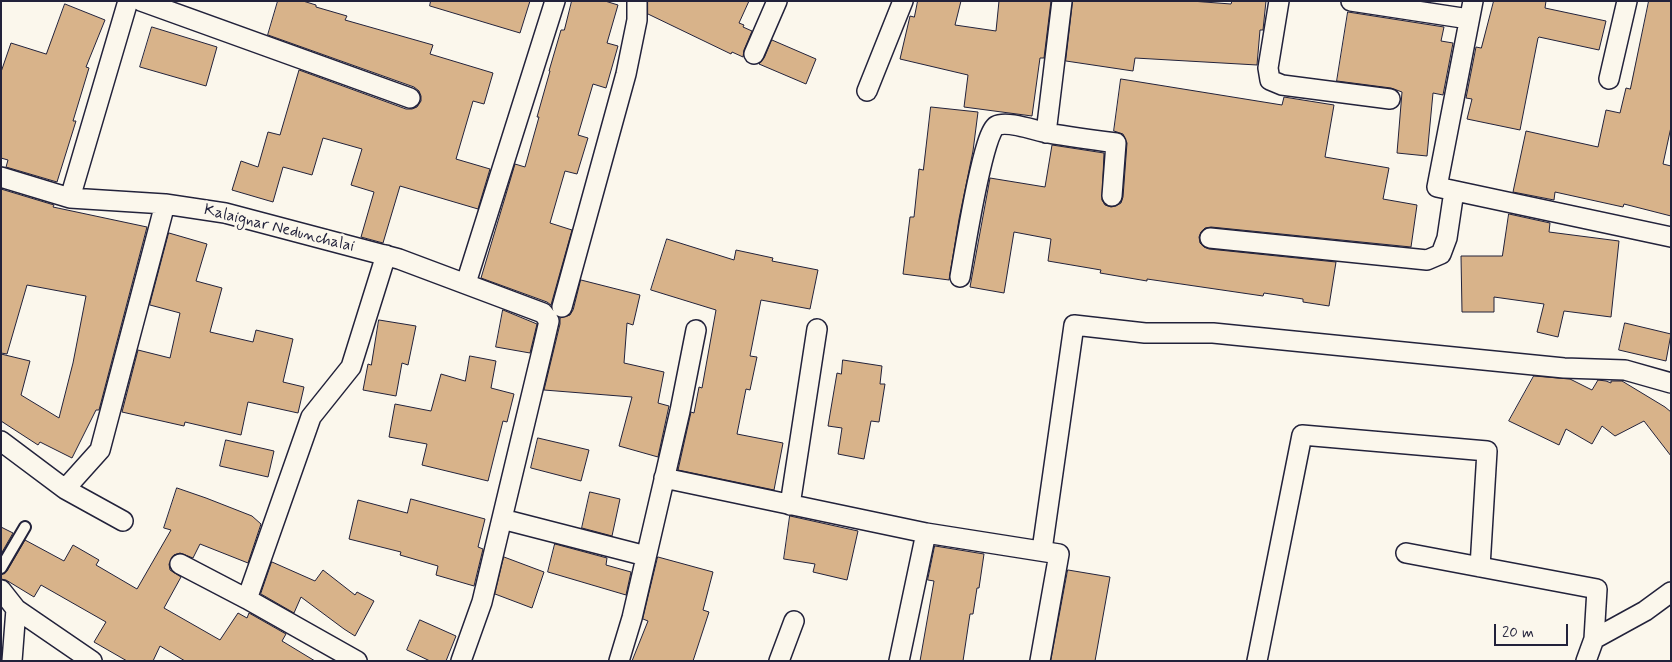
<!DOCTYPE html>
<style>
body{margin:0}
#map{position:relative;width:1672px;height:662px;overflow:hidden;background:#fbf7ec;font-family:Mynerve,sans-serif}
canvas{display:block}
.frame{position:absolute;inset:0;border:2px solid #22223b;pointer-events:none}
.scale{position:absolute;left:1494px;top:624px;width:74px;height:22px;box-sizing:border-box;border:2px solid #22223b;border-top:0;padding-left:6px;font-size:15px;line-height:18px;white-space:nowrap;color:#22223b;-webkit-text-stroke:4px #fbf7ec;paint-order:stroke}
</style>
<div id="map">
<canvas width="1672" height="662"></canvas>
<div class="frame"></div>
<div class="scale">20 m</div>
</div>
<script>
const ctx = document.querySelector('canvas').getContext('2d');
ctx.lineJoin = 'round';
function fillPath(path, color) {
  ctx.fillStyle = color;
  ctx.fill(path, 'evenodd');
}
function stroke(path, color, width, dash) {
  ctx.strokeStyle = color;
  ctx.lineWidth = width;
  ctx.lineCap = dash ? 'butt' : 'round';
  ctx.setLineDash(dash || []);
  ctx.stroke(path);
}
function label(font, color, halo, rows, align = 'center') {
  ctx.font = font + ' Mynerve,sans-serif';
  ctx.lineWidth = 5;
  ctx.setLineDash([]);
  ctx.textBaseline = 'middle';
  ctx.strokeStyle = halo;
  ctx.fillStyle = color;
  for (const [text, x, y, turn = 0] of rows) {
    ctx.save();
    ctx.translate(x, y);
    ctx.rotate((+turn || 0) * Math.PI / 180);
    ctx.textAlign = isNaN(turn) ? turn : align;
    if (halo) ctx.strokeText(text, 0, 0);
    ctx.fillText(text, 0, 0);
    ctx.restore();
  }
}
const building = new Path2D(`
 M 278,1 L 303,1 L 316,5 L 316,7 L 347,16 L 345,20 L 433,45 L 430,54 L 493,73 L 484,104 L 473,101 L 456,159 L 490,169 L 478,209 L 400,186 L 383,243 L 361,237 L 374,192 L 351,185 L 362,149 L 323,138 L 312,175 L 283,167 L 273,202 L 232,190 L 241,161 L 258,167 L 268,132 L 280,135 L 299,70 L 406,109 L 412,109 L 417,107 L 421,101 L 421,96 L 419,91 L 414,87 L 268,35 Z
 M 431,1 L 530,1 L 520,33 L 430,6 Z
 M 572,1 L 605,1 L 618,5 L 607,43 L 618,46 L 606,88 L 593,84 L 578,135 L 588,138 L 577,174 L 565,171 L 550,223 L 572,230 L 551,305 L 547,302 L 481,278 L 515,164 L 525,167 L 539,117 L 537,117 L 550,71 L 549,71 L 561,30 L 564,30 Z
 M 648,1 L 749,1 L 739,23 L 744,25 L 743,27 L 752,31 L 744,50 L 743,57 L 732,52 L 731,54 L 648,14 Z
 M 918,1 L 961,1 L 955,25 L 996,31 L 999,1 L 1051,1 L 1044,58 L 1040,58 L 1032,116 L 964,107 L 968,75 L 900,59 L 910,16 L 914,17 Z
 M 1073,1 L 1191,1 L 1231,4 L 1232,1 L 1266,1 L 1263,30 L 1260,30 L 1257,65 L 1135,58 L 1133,71 L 1066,61 Z
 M 1494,1 L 1546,1 L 1545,8 L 1606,21 L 1599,50 L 1539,37 L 1538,38 L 1520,130 L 1467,119 L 1472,99 L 1466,98 L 1476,47 L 1481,48 Z
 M 1649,1 L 1671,1 L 1671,127 L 1663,164 L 1671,166 L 1671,216 L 1624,204 L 1623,207 L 1555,192 L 1554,200 L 1513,192 L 1526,131 L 1598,147 L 1606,110 L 1620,113 L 1626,88 L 1630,89 Z
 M 65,4 L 105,20 L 86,67 L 89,68 L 73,121 L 76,121 L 57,182 L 6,167 L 8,160 L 1,158 L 1,72 L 11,43 L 46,54 Z
 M 1348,12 L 1444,27 L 1441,41 L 1453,43 L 1443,95 L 1433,93 L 1427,156 L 1397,153 L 1402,92 L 1391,88 L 1337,81 Z
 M 152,27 L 217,47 L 206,86 L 140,67 Z
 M 772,40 L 816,59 L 806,84 L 759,64 L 764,58 Z
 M 1121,79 L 1282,105 L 1284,97 L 1334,105 L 1325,157 L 1389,168 L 1383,199 L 1417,205 L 1411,247 L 1211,227 L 1205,228 L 1201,232 L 1199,237 L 1200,243 L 1204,247 L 1209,249 L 1336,262 L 1329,306 L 1303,302 L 1303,299 L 1264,293 L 1263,296 L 1147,279 L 1147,281 L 1100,273 L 1101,270 L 1048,261 L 1051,239 L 1014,232 L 1004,293 L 970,287 L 990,178 L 1045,187 L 1052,145 L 1104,153 L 1102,200 L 1105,205 L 1111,207 L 1116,206 L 1121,203 L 1123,197 L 1127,143 L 1123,134 L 1114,131 Z
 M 931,107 L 978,112 L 973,151 L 959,219 L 949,280 L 903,274 L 910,217 L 914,217 L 919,169 L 923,170 Z
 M 1,189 L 54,205 L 53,207 L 147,227 L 99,410 L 96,410 L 72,458 L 40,442 L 38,445 L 1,421 L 1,354 L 30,361 L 21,395 L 59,418 L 73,363 L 86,296 L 27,285 L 7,354 L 1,353 Z
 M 1509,214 L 1550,223 L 1549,232 L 1619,241 L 1611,317 L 1564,311 L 1558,337 L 1537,332 L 1544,304 L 1494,297 L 1494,312 L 1462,312 L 1461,256 L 1502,256 Z
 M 169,233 L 207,244 L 196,281 L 222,288 L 210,332 L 253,342 L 256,330 L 293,339 L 283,382 L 304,387 L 298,413 L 248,402 L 241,435 L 185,422 L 184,426 L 122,412 L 138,350 L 170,358 L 180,313 L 150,305 Z
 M 667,239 L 734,260 L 736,250 L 773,258 L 772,261 L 818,270 L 810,309 L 761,300 L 750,356 L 757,357 L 750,390 L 746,389 L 737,434 L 783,443 L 774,490 L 678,470 L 691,412 L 694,413 L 699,387 L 702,388 L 716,310 L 651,290 Z
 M 581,280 L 640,295 L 633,325 L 627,323 L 624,363 L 664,372 L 658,403 L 669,406 L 658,457 L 619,446 L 632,397 L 544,390 L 560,324 L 560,318 L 570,315 L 573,310 Z
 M 503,310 L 537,324 L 530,353 L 496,347 Z
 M 379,320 L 416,326 L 408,365 L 402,363 L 396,396 L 363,390 L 368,364 L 371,365 Z
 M 1625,323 L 1671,334 L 1666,361 L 1619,350 Z
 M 470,356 L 496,361 L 491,388 L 514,394 L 507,422 L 503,421 L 488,481 L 422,465 L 427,444 L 389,437 L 395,404 L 431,411 L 441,374 L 465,381 Z
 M 843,360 L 882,366 L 880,384 L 885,384 L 879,422 L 871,421 L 864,459 L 838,454 L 842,428 L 828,426 L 837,373 L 841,374 Z
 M 1534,376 L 1570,379 L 1592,390 L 1598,380 L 1606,381 L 1611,383 L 1611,381 L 1622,381 L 1665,407 L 1671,412 L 1671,456 L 1644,421 L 1615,436 L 1602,426 L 1592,444 L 1566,429 L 1559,445 L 1509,421 Z
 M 538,438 L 589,450 L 581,481 L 531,468 Z
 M 226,440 L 274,451 L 268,477 L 220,466 Z
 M 177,488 L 206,498 L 252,516 L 261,524 L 248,563 L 200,544 L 193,558 L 180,553 L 174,555 L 169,564 L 170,570 L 181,577 L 164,608 L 220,640 L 238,613 L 247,618 L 249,613 L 286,634 L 282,641 L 315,661 L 185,661 L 160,646 L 153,661 L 127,661 L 94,642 L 106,622 L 41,585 L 34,597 L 6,580 L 1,579 L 1,575 L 7,571 L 25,540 L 64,561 L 73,545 L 99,560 L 96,565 L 137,589 L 171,530 L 164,528 Z
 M 590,492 L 620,499 L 612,536 L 582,528 Z
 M 411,499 L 485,519 L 478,547 L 483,549 L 474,586 L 436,575 L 438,566 L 400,555 L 401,552 L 349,539 L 358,500 L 407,513 Z
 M 790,516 L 858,531 L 847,580 L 813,572 L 815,564 L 784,559 Z
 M 1,527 L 13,533 L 1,554 Z
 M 555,544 L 607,558 L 606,565 L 631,572 L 626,595 L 548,572 Z
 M 935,546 L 984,554 L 979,588 L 977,588 L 973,614 L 970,614 L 963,661 L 920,661 L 934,581 L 928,580 Z
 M 504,557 L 544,572 L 532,608 L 495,594 Z
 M 658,557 L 713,572 L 703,610 L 709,612 L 693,661 L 632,661 L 648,621 L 643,619 Z
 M 272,562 L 315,581 L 323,570 L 355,595 L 357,592 L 374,601 L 355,636 L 344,629 L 301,597 L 294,613 L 261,594 Z
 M 1068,570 L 1110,577 L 1095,661 L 1051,661 Z
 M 420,620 L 456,636 L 446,661 L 430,661 L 407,650 Z`);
const lane = new Path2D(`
 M 1,568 L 25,527`);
const street = new Path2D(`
 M 141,1 L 410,98
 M 1279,1 L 1268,68 L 1270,80 L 1282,85 L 1390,99
 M 1351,1 L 1469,19
 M 1473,1 L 1437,187 L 1671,237
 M 754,54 L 777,1
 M 1609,79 L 1627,1
 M 867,91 L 903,1
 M 1046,133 L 1062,1
 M 1,177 L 70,198 L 165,204 L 225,213 L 399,259 L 543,313 L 549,321 L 543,347 L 482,602 L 461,661
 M 70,198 L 128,1
 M 1210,238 L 1427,260 L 1441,254 L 1447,238 L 1454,191
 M 960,277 C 964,255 983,133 996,126 C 1007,120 1036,131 1048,133 C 1071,137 1093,140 1116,143 L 1112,196
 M 466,283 L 555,1
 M 562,307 L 626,74 L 637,20 L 637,1
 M 1,441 L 65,489 L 100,450 L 165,204
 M 664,478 L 926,533 L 1059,554 L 1040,661
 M 65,489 L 123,521
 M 790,505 L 817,329
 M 502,519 L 646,556
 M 1042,550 L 1074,325 L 1145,333 L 1213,333 L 1564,368 L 1625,370 L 1671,383
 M 1406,553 L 1597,589 L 1594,639
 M 180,564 L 247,599
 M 1,590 L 16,609 L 12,661
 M 16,609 L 92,661
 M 357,661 L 247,599 L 311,417 L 351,367 L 386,255
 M 619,661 L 632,618 L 680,411 L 696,330
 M 779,661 L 794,621
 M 899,661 L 926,533
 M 1257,661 L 1302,435 L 1487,451 L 1480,567
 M 1586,661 L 1594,639 L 1645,611 L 1671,592`);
const streetNames = [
 ["Kalaignar Nedunchalai",279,229,14]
];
fillPath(building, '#d8b38a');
stroke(building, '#22223b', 1);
stroke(lane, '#22223b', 14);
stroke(street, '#22223b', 22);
stroke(lane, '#fbf7ec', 10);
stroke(street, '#fbf7ec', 19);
label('16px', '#22223b', '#fbf7ec', streetNames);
</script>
